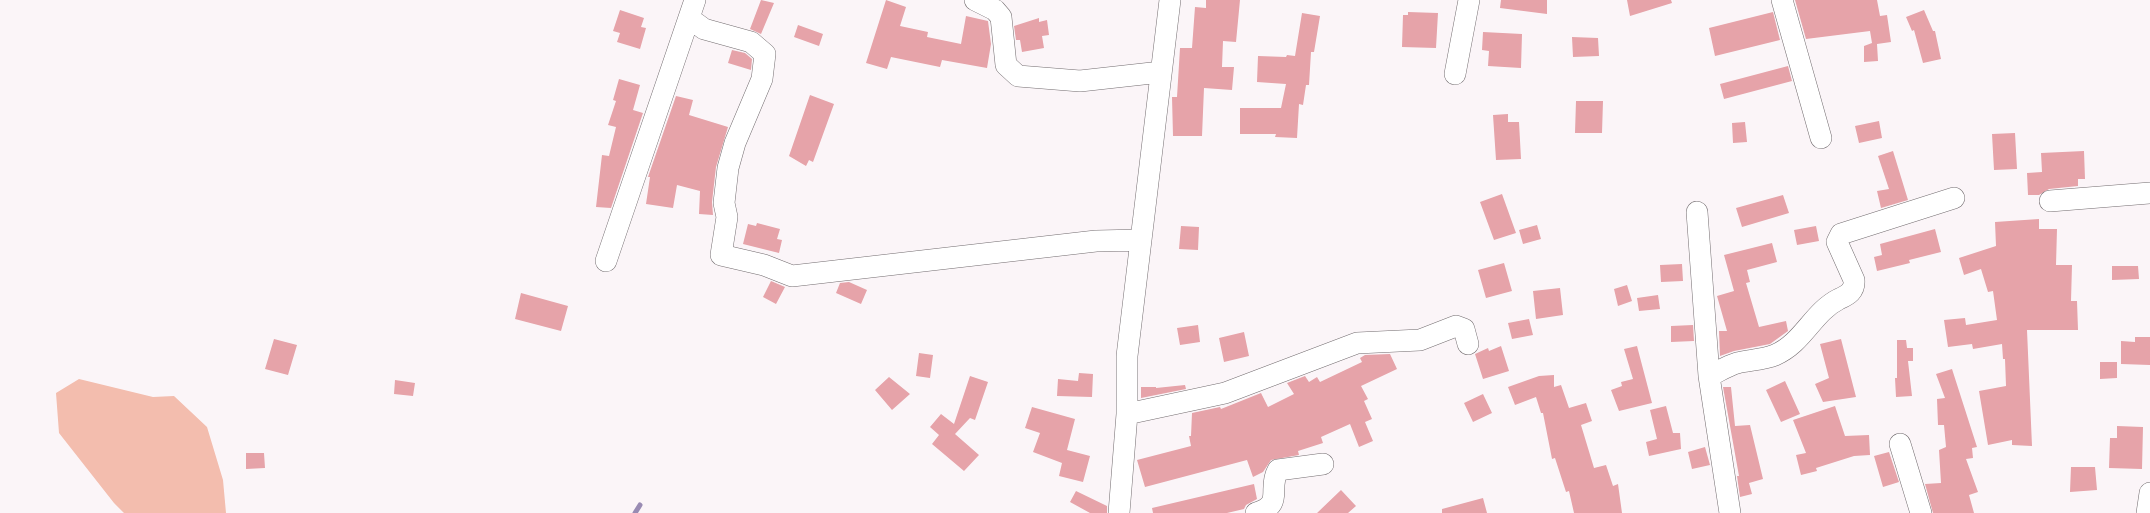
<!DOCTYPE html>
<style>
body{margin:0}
canvas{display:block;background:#fbf5f8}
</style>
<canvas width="2150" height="513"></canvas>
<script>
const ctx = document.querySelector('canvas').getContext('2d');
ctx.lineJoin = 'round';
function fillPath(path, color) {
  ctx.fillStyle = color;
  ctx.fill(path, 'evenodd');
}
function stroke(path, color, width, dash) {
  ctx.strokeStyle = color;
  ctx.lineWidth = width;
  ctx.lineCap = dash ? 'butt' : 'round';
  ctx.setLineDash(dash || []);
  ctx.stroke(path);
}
const green = new Path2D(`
 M 79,379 L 153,397 L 174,396 L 207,427 L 223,480 L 226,513 L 124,513 L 114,503 L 59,433 L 56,393 Z`);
const stream = new Path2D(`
 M 635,513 L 640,505`);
const building = new Path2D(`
 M 761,0 L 774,3 L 761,34 L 750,29 Z
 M 886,0 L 906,7 L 900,26 L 928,32 L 927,37 L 961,44 L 966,16 L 988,21 L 991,44 L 987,68 L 942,60 L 940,67 L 891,57 L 887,69 L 866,63 Z
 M 1206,0 L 1240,0 L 1236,42 L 1223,41 L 1222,67 L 1234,67 L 1232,90 L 1204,88 L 1202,136 L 1173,136 L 1172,97 L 1177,97 L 1180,48 L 1192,48 L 1195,7 L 1206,8 Z
 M 1501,0 L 1547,0 L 1547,14 L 1500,8 Z
 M 1627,0 L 1671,0 L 1672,3 L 1630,16 Z
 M 1795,0 L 1877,0 L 1880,16 L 1887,15 L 1891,42 L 1877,44 L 1878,61 L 1864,62 L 1864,46 L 1872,43 L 1870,31 L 1806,39 Z
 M 620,10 L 644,18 L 641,27 L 646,28 L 640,49 L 617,42 L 620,33 L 613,31 Z
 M 1924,10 L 1933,31 L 1935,31 L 1941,59 L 1923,63 L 1914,30 L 1912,31 L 1906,17 Z
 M 1408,12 L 1438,13 L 1436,48 L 1402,47 L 1403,15 L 1408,15 Z
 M 1773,12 L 1780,40 L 1715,56 L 1709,28 Z
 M 1302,13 L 1320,16 L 1314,52 L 1311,52 L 1309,85 L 1306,85 L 1303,105 L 1299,104 L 1297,138 L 1275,137 L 1276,134 L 1240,134 L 1240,108 L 1281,108 L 1286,84 L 1257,82 L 1258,56 L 1286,57 L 1287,55 L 1295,56 Z
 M 1039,18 L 1039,22 L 1047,20 L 1049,35 L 1042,36 L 1044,48 L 1022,52 L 1020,40 L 1016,40 L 1014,26 Z
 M 798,25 L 823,34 L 819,46 L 794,37 Z
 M 1483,32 L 1522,34 L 1521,68 L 1488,66 L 1489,51 L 1482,50 Z
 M 1572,37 L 1598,38 L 1599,56 L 1573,57 Z
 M 732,50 L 745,53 L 752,59 L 751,70 L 728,63 Z
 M 1788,66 L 1792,81 L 1724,99 L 1720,84 Z
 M 619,79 L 640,85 L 633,110 L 643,113 L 611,208 L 596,207 L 602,155 L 609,156 L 616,127 L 608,125 L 616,101 L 613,100 Z
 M 810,95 L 834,104 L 813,162 L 809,160 L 806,166 L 789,156 Z
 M 676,96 L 693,100 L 689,115 L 728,127 L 716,167 L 712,202 L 713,215 L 699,214 L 700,191 L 677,185 L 673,208 L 646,204 L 650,177 L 648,177 Z
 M 1576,101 L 1603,101 L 1602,133 L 1575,133 Z
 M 1508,114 L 1508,122 L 1519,122 L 1521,159 L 1496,160 L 1493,115 Z
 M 1879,121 L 1882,138 L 1859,143 L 1855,126 Z
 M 1745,122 L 1747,142 L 1733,143 L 1732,123 Z
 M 2015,133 L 2017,169 L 1994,170 L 1992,134 Z
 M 1893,151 L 1908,200 L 1881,208 L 1877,191 L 1889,189 L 1878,156 Z
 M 2084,151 L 2085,179 L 2078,179 L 2078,186 L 2049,189 L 2039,195 L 2028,195 L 2027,173 L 2042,172 L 2041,153 Z
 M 1502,194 L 1516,233 L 1494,240 L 1480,202 Z
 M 1783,195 L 1789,213 L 1742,227 L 1736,208 Z
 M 2039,219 L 2039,229 L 2057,229 L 2056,265 L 2072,265 L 2071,301 L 2077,301 L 2078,330 L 2027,330 L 2032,446 L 2012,445 L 2012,440 L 1988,445 L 1979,391 L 2006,386 L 2005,359 L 2003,359 L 2002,344 L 1973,349 L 1972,344 L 1948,347 L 1944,320 L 1965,318 L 1966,325 L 1997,320 L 1993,291 L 1988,292 L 1981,269 L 1964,275 L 1959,258 L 1996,246 L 1995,222 Z
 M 757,223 L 780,229 L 777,239 L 782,240 L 779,253 L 743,244 L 748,224 L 756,226 Z
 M 1537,225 L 1541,239 L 1523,244 L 1519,230 Z
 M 1181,226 L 1199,227 L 1198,250 L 1179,249 Z
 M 1816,226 L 1819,241 L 1797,245 L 1794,230 Z
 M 1935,229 L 1941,252 L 1909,260 L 1910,263 L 1877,271 L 1874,257 L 1882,255 L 1880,244 Z
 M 1772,243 L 1777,262 L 1747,270 L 1750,282 L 1746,283 L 1759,327 L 1786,321 L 1788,331 L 1770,344 L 1734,351 L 1720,356 L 1719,331 L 1727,331 L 1717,296 L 1734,291 L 1724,255 Z
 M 1504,263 L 1512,291 L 1486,298 L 1478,270 Z
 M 1682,264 L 1683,281 L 1661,282 L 1660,265 Z
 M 2112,266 L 2138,266 L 2139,279 L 2112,280 Z
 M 771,281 L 785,287 L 776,304 L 763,297 Z
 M 849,282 L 867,290 L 861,304 L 836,293 L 840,283 Z
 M 1627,285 L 1632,301 L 1618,306 L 1614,289 Z
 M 1560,288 L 1563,315 L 1536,319 L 1533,291 Z
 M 521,293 L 568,306 L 561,331 L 515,319 Z
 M 1658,295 L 1660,309 L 1639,311 L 1637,298 Z
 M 1529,319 L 1533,335 L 1512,339 L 1508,323 Z
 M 1198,325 L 1200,342 L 1180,345 L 1177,328 Z
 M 1693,325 L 1694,341 L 1671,342 L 1671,326 Z
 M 1244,332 L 1249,356 L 1224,362 L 1219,338 Z
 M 2135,337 L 2150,337 L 2150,365 L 2121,364 L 2121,341 L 2135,342 Z
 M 274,339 L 297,345 L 288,375 L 265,369 Z
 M 1841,339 L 1856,397 L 1823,402 L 1815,384 L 1829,378 L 1820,344 Z
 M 1897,340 L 1906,340 L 1907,348 L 1913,348 L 1913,361 L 1908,361 L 1912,396 L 1896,397 L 1895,378 L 1897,378 Z
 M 1501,346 L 1509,371 L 1483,379 L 1475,354 L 1488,348 L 1489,351 Z
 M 1637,346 L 1652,403 L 1619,411 L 1611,390 L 1622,386 L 1621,382 L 1633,379 L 1624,349 Z
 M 919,353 L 933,355 L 930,378 L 916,376 Z
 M 1390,354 L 1397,369 L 1361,386 L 1368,399 L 1364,401 L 1372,419 L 1365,422 L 1373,441 L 1359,447 L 1350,424 L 1321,437 L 1323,443 L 1298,451 L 1299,455 L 1271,460 L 1263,472 L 1253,477 L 1247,460 L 1145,487 L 1137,460 L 1191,446 L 1189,436 L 1191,436 L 1192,413 L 1220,407 L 1221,409 L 1261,393 L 1268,407 L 1294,394 L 1287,383 L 1305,376 L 1309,382 L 1317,377 L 1320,382 L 1362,362 L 1360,358 L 1365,355 Z
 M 2100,362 L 2117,362 L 2117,378 L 2100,379 Z
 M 1952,369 L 1977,447 L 1972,448 L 1973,458 L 1966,459 L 1978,492 L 1969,495 L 1974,513 L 1933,513 L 1925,484 L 1941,483 L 1939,450 L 1946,447 L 1944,425 L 1938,425 L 1937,399 L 1945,398 L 1936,374 Z
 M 1079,373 L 1093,374 L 1092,397 L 1057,396 L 1058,379 L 1078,381 Z
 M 1554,375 L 1554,387 L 1561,385 L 1569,408 L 1586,403 L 1592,421 L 1581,425 L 1594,468 L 1606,465 L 1613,486 L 1618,484 L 1622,513 L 1574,513 L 1569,491 L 1566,492 L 1555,458 L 1552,459 L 1543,413 L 1541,413 L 1536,397 L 1515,405 L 1508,387 L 1539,376 Z
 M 970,376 L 988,382 L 975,420 L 970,418 L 955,434 L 979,455 L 964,471 L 932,444 L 939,435 L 930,427 L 941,414 L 954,424 Z
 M 889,377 L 910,394 L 892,410 L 875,390 Z
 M 395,380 L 415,383 L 413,396 L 394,394 Z
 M 1785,381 L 1800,414 L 1781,422 L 1766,390 Z
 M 1185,385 L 1186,389 L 1141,398 L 1141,387 L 1156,387 L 1156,388 Z
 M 1723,387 L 1731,387 L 1735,426 L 1750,425 L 1763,479 L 1749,483 L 1752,494 L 1740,497 L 1737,476 L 1739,476 Z
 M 1483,394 L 1492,413 L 1473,422 L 1464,403 Z
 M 1666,406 L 1673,433 L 1680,433 L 1681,449 L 1649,456 L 1646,442 L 1657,439 L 1650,410 Z
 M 1835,406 L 1845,436 L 1869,435 L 1870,455 L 1854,456 L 1816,468 L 1817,471 L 1801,475 L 1796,455 L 1806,453 L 1793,420 Z
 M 1032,407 L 1075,419 L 1067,450 L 1090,456 L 1083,482 L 1059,476 L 1062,463 L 1033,452 L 1040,433 L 1025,428 Z
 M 2117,426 L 2143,427 L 2142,469 L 2109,468 L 2110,438 L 2117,438 Z
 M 1705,447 L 1710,465 L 1692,469 L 1688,452 Z
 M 1889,452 L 1899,482 L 1883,487 L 1874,456 Z
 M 246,453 L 264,453 L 265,468 L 246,469 Z
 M 2071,467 L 2095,467 L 2097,490 L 2070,492 Z
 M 1254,484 L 1257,499 L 1246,505 L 1244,509 L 1227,513 L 1153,513 L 1152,508 Z
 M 1341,490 L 1356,506 L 1348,513 L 1317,513 Z
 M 1076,491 L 1107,506 L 1107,513 L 1090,513 L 1070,502 Z
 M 1483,498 L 1487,513 L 1442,513 L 1442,509 Z`);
const minor = new Path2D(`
 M 975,0 L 995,10 L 1001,17 L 1006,65 L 1018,76 L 1080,81 L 1161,72
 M 1782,0 L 1821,138
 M 689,18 L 704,29 L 751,42 L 765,54 L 762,79 L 735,143 L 728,168 L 724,203 L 727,217 L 721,255 L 764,265 L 792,276 L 1096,241 L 1140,240
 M 1455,74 L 1469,0
 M 2050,201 L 2150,193
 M 1697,212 L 1709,376
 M 606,261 L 695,0
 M 1127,414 L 1225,393 L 1357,343 L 1420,340 L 1456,326 L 1464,329 L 1468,344
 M 1900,444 L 1921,513
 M 1119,513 L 1127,414 L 1127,356 L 1170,0
 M 1256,513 C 1285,504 1267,489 1278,470 L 1323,464
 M 1730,513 L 1709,376 C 1718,372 1727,366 1737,363 C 1749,360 1763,360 1775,355 C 1803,343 1813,312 1839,299 C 1848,295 1855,291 1854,280 L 1837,242 L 1841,234 L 1954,198
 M 2147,513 L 2150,493`);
fillPath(green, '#f3bdae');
stroke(stream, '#998bb3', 5);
fillPath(building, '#e6a3a9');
stroke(minor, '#736d70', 22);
stroke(minor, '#fff', 21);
</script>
